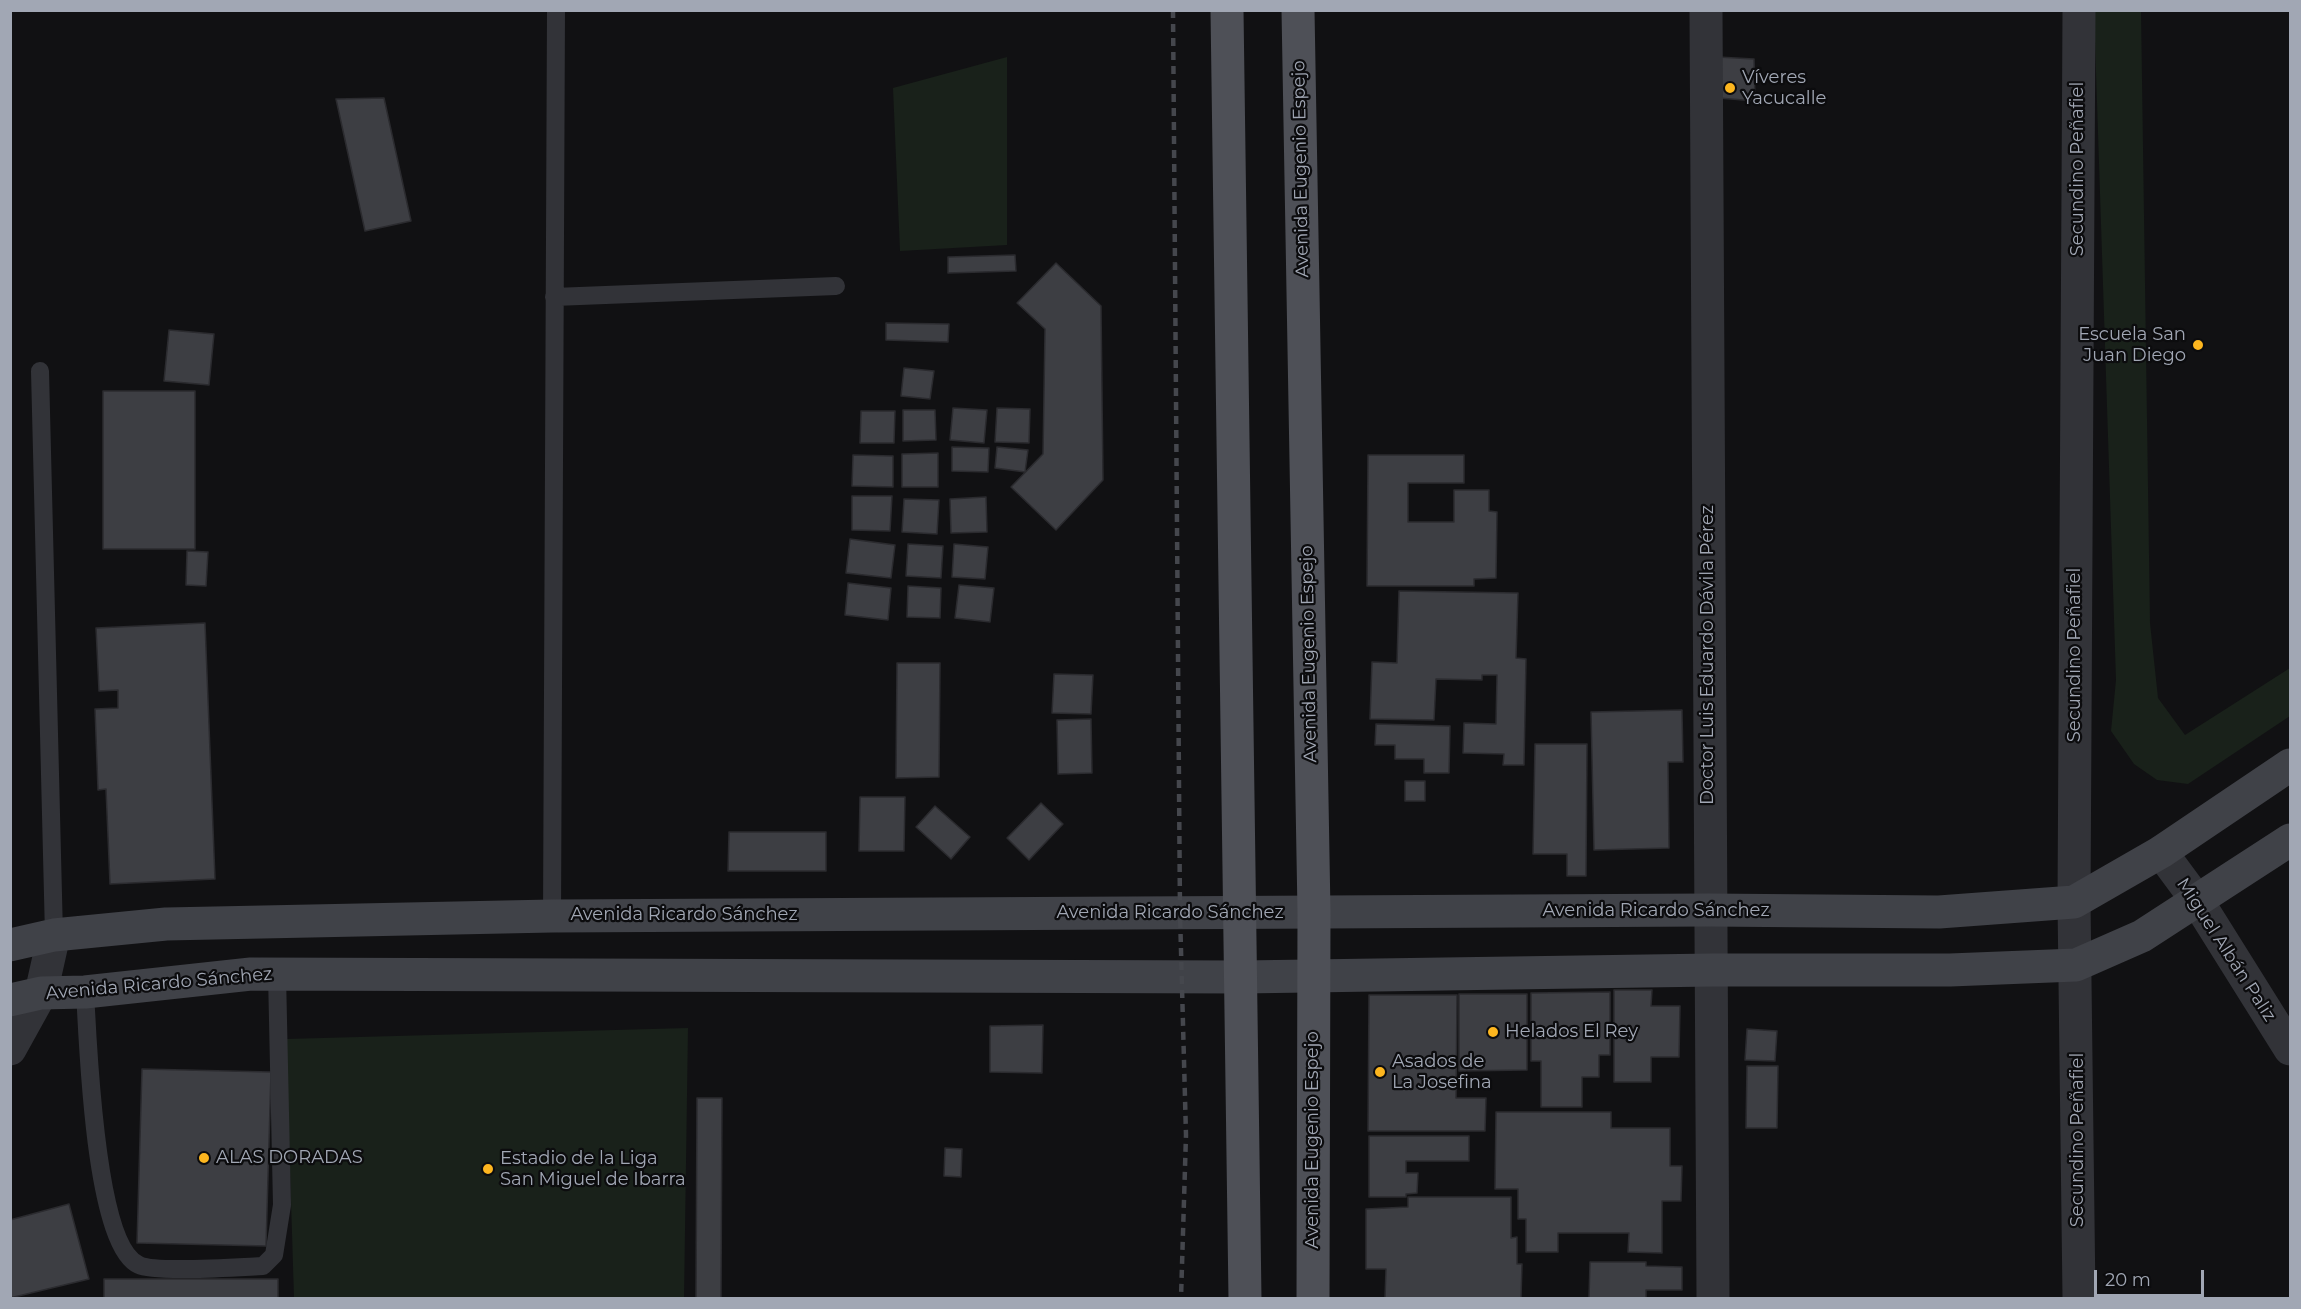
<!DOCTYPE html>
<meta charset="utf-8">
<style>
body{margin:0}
#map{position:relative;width:2301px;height:1309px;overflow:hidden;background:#111113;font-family:Montserrat,sans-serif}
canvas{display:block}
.frame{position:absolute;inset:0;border:12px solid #a1a7b4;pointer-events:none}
.scale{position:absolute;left:2094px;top:1270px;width:110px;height:27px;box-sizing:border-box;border:3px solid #a1a7b4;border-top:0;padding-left:8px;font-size:18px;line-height:21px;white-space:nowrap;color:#a1a7b4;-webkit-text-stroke:4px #0c0c0e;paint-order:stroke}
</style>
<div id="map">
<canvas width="2301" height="1309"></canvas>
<div class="frame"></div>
<div class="scale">20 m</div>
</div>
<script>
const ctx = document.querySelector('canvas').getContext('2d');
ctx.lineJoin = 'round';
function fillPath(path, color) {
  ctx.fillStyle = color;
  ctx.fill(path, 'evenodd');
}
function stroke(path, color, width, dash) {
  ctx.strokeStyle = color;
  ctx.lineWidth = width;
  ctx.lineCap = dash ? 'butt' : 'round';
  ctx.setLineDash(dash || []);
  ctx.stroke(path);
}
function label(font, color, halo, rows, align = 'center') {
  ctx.font = font + ' Montserrat,sans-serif';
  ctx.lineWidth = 4.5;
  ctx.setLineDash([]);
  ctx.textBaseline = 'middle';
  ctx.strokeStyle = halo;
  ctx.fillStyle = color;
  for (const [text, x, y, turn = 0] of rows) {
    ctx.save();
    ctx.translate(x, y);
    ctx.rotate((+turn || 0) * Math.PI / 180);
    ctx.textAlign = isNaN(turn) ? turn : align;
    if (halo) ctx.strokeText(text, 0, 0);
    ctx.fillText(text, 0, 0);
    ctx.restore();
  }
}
const green = new Path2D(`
 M 2094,11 L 2141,11 L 2150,623 L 2158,698 L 2185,735 L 2290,668 L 2290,716 L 2188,784 L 2157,780 L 2134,764 L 2111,731 L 2116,680 Z
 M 1007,57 L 1007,245 L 900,251 L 893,88 Z
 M 688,1028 L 684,1298 L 294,1298 L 286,1039 Z`);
const building = new Path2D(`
 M 1718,57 L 1754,59 L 1755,101 L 1719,98 Z
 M 384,98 L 411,221 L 365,231 L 336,99 Z
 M 1015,255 L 1016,271 L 948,273 L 948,257 Z
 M 1056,263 L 1101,306 L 1103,480 L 1056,530 L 1011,487 L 1043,454 L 1045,329 L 1017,303 Z
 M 886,323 L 949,324 L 948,342 L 886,340 Z
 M 169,330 L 214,334 L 209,385 L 164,381 Z
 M 904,368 L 934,371 L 930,399 L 901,396 Z
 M 103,391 L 195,391 L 195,549 L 103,549 Z
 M 953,408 L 987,410 L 984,443 L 950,440 Z
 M 997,408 L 1030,409 L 1029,443 L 995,442 Z
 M 903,410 L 935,410 L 936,440 L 903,441 Z
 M 861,411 L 895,411 L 894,443 L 860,443 Z
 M 952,447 L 989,448 L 988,472 L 952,471 Z
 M 997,447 L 1028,450 L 1025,472 L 995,468 Z
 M 938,453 L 938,487 L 902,487 L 902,454 Z
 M 853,455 L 893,456 L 893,487 L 852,486 Z
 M 1368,455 L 1464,455 L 1464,483 L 1408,483 L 1408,522 L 1454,522 L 1454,490 L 1489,490 L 1489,511 L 1497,512 L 1496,578 L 1474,579 L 1474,586 L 1367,586 Z
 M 852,496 L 892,496 L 890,531 L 852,530 Z
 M 986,497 L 987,532 L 951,533 L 950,499 Z
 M 904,499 L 939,500 L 937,534 L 902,532 Z
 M 850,539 L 895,545 L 891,578 L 846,573 Z
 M 908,544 L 943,546 L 941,578 L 906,576 Z
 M 954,544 L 988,547 L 985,579 L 952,577 Z
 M 187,551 L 208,552 L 206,586 L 186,585 Z
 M 848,583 L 891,588 L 888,620 L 845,615 Z
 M 959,585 L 994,588 L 990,622 L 955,618 Z
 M 908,586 L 941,588 L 940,618 L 907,617 Z
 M 1399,591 L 1518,593 L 1516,658 L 1526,659 L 1524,765 L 1503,765 L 1504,754 L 1463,753 L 1464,723 L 1496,724 L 1497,675 L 1482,675 L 1482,680 L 1436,679 L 1434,720 L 1370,719 L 1372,662 L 1397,663 Z
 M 205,623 L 215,879 L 110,884 L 106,789 L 98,790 L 95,709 L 118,708 L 118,690 L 99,691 L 96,628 Z
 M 897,663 L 940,663 L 939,777 L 896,778 Z
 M 1054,674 L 1093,675 L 1091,714 L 1052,713 Z
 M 1682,710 L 1683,762 L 1668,762 L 1669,848 L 1594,850 L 1591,712 Z
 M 1091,719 L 1092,773 L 1058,774 L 1057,720 Z
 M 1376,724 L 1450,726 L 1449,773 L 1424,773 L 1424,759 L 1395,759 L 1395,745 L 1375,745 Z
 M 1535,744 L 1587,744 L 1586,876 L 1567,876 L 1567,854 L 1533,854 Z
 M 1405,781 L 1425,781 L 1425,801 L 1405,801 Z
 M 860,797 L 905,797 L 904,851 L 859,851 Z
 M 1041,803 L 1063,824 L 1029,860 L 1007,838 Z
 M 935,806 L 970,837 L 951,859 L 916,827 Z
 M 729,832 L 826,832 L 826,871 L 728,871 Z
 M 1614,990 L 1652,990 L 1651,1006 L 1680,1006 L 1679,1057 L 1651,1057 L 1651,1082 L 1614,1082 Z
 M 1610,992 L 1610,1055 L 1599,1055 L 1599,1077 L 1582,1077 L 1582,1107 L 1541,1107 L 1541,1061 L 1531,1061 L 1531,993 Z
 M 1459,994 L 1527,994 L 1527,1070 L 1459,1071 Z
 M 1369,995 L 1457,995 L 1456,1098 L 1486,1098 L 1485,1131 L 1368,1131 Z
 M 1043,1025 L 1042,1073 L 990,1072 L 990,1026 Z
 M 1747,1029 L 1777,1031 L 1775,1061 L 1745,1060 Z
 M 1747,1066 L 1778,1066 L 1777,1128 L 1746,1128 Z
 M 142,1069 L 271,1072 L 266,1246 L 137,1243 Z
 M 697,1098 L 722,1098 L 721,1298 L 696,1298 Z
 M 1496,1112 L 1611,1112 L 1611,1128 L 1670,1128 L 1670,1166 L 1682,1166 L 1681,1201 L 1662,1201 L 1662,1253 L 1628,1252 L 1629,1233 L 1558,1233 L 1558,1252 L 1526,1252 L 1526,1219 L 1518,1219 L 1518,1189 L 1495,1189 Z
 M 1369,1136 L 1469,1136 L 1469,1161 L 1406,1161 L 1406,1173 L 1418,1173 L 1417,1193 L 1406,1194 L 1406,1197 L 1369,1197 Z
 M 945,1148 L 962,1149 L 961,1177 L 944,1176 Z
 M 1408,1197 L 1511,1197 L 1511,1238 L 1517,1237 L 1517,1264 L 1522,1264 L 1521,1298 L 1385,1298 L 1386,1269 L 1366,1269 L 1366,1209 L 1408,1207 Z
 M 69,1204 L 89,1279 L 10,1298 L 10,1220 Z
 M 1590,1262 L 1646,1262 L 1646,1266 L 1682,1267 L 1682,1290 L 1646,1290 L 1646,1298 L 1589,1298 Z
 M 104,1279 L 278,1279 L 278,1298 L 104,1298 Z`);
const lane = new Path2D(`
 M 554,297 L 836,286
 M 40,371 L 54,935
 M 552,916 L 556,10
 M 85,992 C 88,1041 94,1245 139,1265 C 155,1273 240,1267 263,1266 L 274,1255 L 282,1205 L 277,974`);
const street = new Path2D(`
 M 1706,10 L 1713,1298
 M 2161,852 L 2198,902 L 2290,1049
 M 10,1049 L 41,993 L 54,935
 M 2079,1298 L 2074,902 L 2079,10`);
const secondary = new Path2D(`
 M 10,945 L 54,935 L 166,924 L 552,916 L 1709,910 L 1939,912 L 2074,902 L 2161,852 L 2290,765
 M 10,1000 L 41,993 L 85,992 L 251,974 L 1242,977 L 1713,970 L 1950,970 L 2076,965 L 2142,936 L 2290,840`);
const primary = new Path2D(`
 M 1227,10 L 1245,1298
 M 1298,10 L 1314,912 L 1313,1298`);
const rail = new Path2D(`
 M 1173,10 L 1180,913 L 1186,1135 L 1181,1298`);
const markers = [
 [1730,88,6,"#fdb61f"],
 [2198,345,6,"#fdb61f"],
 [1493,1032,6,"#fdb61f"],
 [1380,1072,6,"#fdb61f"],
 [204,1158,6,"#fdb61f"],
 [488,1169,6,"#fdb61f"]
];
const poiNames = [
 ["Víveres",1742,78],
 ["Yacucalle",1742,99],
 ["Escuela San",2186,335,"right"],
 ["Juan Diego",2186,356,"right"],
 ["Helados El Rey",1505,1032],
 ["Asados de",1392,1062],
 ["La Josefina",1392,1083],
 ["ALAS DORADAS",216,1158],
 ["Estadio de la Liga",500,1159],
 ["San Miguel de Ibarra",500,1180]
];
const streetNames = [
 ["Avenida Eugenio Espejo",1301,169,-91],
 ["Secundino Peñafiel",2078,169,-90],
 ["Avenida Eugenio Espejo",1309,654,-91],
 ["Doctor Luis Eduardo Dávila Pérez",1708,655,-90],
 ["Secundino Peñafiel",2075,655,-90],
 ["Avenida Ricardo Sánchez",1656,911],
 ["Avenida Ricardo Sánchez",1170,913],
 ["Avenida Ricardo Sánchez",684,915],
 ["Miguel Albán Paliz",2226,950,57],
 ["Avenida Ricardo Sánchez",159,984,-5],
 ["Avenida Eugenio Espejo",1313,1140,-90],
 ["Secundino Peñafiel",2078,1140,-90]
];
fillPath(green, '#19211a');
fillPath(building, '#3d3e43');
stroke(building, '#2b2b2f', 1.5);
stroke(lane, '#323338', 18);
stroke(street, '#323338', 33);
stroke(secondary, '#404248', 33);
stroke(primary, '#4e5057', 33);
stroke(rail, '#45474d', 4.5, [8, 6]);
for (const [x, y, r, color] of markers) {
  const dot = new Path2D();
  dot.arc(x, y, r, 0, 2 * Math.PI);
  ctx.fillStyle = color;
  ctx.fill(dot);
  stroke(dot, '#0c0c0e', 2);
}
label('18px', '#a1a7b4', '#0c0c0e', poiNames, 'left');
label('18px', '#a1a7b4', '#0c0c0e', streetNames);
</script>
